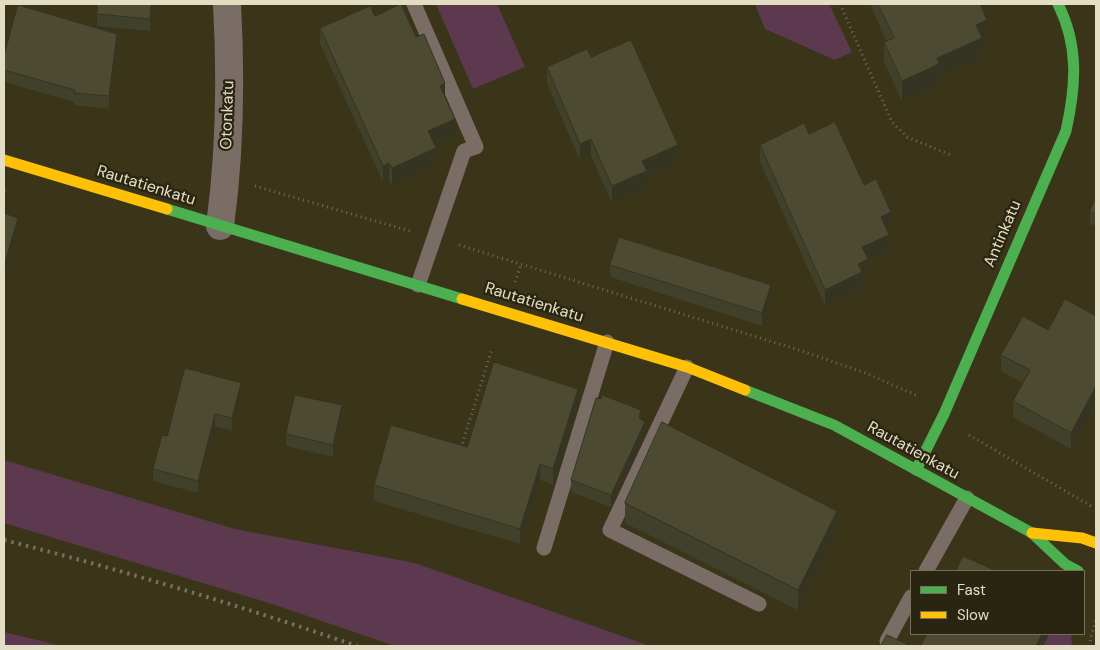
<!DOCTYPE html>
<style>
body{margin:0}
#map{position:relative;width:1100px;height:650px;overflow:hidden;background:#3a3418;font-family:"DM Sans",sans-serif}
canvas{display:block}
.frame{position:absolute;inset:0;border:5px solid #e3ddc3;pointer-events:none}
.legend{position:absolute;left:910px;top:570px;width:175px;height:65px;box-sizing:border-box;background:#2a2511;border:1px solid #746f58;margin:0;padding:6px 9px;list-style:none;font-size:15px;color:#e3ddc3}
.legend li{display:flex;align-items:center;gap:10px;height:25px}
.legend b{width:25px;border:1px solid #746f58}
</style>
<div id="map">
<canvas width="1100" height="650"></canvas>
<div class="frame"></div>
<ul class="legend">
<li><b style="height:6px;background:#4caf50"></b>Fast</li>
<li><b style="height:6px;background:#ffc107"></b>Slow</li>
</ul>
</div>
<script>
const ctx = document.querySelector('canvas').getContext('2d');
ctx.lineJoin = 'round';
function fillPath(path, color) {
  ctx.fillStyle = color;
  ctx.fill(path, 'evenodd');
}
function stroke(path, color, width, dash) {
  ctx.strokeStyle = color;
  ctx.lineWidth = width;
  ctx.lineCap = dash ? 'butt' : 'round';
  ctx.setLineDash(dash || []);
  ctx.stroke(path);
}
function drawText(font, color, halo, rows, align = 'center') {
  ctx.font = font + ' "DM Sans",sans-serif';
  ctx.lineWidth = 4.5;
  ctx.setLineDash([]);
  ctx.textBaseline = 'middle';
  ctx.strokeStyle = halo;
  ctx.fillStyle = color;
  for (const [text, x, y, turn = 0] of rows) {
    ctx.save();
    ctx.translate(x, y);
    ctx.rotate((+turn || 0) * Math.PI / 180);
    ctx.textAlign = isNaN(turn) ? turn : align;
    if (halo) ctx.strokeText(text, 0, 0);
    ctx.fillText(text, 0, 0);
    ctx.restore();
  }
}
fillPath(new Path2D(`
 M 436,4 L 497,4 L 525,67 L 473,89 Z
 M 755,4 L 829,4 L 852,52 L 835,60 L 765,29 Z
 M 4,460 L 235,529 L 415,563 L 650,646 L 395,646 L 269,603 L 4,523 Z
 M 4,632 L 58,645 L 61,646 L 4,646 Z
 M 1049,634 L 1071,634 L 1072,646 L 1043,646 Z`), '#5d394f');
stroke(new Path2D(`
 M 840,4 L 892,122 L 907,137 L 951,155
 M 255,186 L 410,231
 M 459,245 L 802,351 L 863,372 L 916,395
 M 515,282 L 521,264
 M 969,435 L 1091,506
 M 461,448 L 492,349
 M 1089,646 L 1096,618`), '#726a5f', 3, [1, 4]);
stroke(new Path2D(`
 M 414,4 L 476,147 L 464,151 L 418,285
 M 687,367 L 610,530 L 759,604
 M 544,548 L 607,342
 M 926,571 L 967,498
 M 887,641 L 911,597`), '#796d66', 15);
stroke(new Path2D(`
 M 220,226 C 230,153 231,77 227,4`), '#796d66', 28);
stroke(new Path2D(`
 M 167,209 L 462,299
 M 745,390 L 834,425 L 1032,533 L 1065,564 L 1078,571
 M 916,470 L 944,414 L 1066,131 C 1076,86 1079,46 1058,4`), '#4caf50', 11);
stroke(new Path2D(`
 M 4,160 L 167,209
 M 462,299 L 687,367 L 745,390
 M 1032,533 L 1082,538 L 1096,543`), '#ffc107', 11);
stroke(new Path2D(`
 M 4,540 C 123,570 241,606 357,646`), '#777063', 4, [2.5, 5]);
fillPath(new Path2D(`
 M 152,4 L 150,31 L 97,26 L 97,14 Z
 M 870,4 L 980,4 L 987,40 L 982,42 L 982,58 L 939,77 L 939,84 L 902,101 L 884,62 L 884,42 L 886,41 Z
 M 320,28 L 416,37 L 445,98 L 455,135 L 434,144 L 436,165 L 392,185 L 389,180 L 383,182 L 320,44 Z
 M 117,46 L 109,109 L 74,105 L 74,102 L 4,82 L 4,56 Z
 M 591,57 L 678,162 L 647,176 L 647,187 L 612,203 L 591,156 L 580,160 L 547,84 L 547,67 Z
 M 809,134 L 891,229 L 887,231 L 889,252 L 868,261 L 868,276 L 862,279 L 862,289 L 825,306 L 760,162 L 760,145 Z
 M 1096,197 L 1096,226 L 1090,224 L 1090,211 Z
 M 4,213 L 18,230 L 5,274 L 4,273 Z
 M 610,265 L 771,297 L 762,326 L 610,277 Z
 M 1096,316 L 1096,403 L 1071,449 L 1013,417 L 1013,401 L 1023,383 L 1001,371 L 1001,355 L 1048,330 Z
 M 241,396 L 232,431 L 215,426 L 198,493 L 153,481 L 153,469 L 167,436 Z
 M 578,404 L 553,485 L 540,480 L 520,544 L 374,501 L 374,485 L 467,447 Z
 M 342,417 L 333,457 L 286,446 L 286,434 Z
 M 641,420 L 645,434 L 611,507 L 571,492 L 571,480 Z
 M 625,503 L 837,530 L 798,610 L 625,523 Z`), '#41402a');
fillPath(new Path2D(`
 M 151,4 L 152,4 L 150,31 L 150,19 Z
 M 987,20 L 987,40 L 982,42 L 982,58 L 939,77 L 939,84 L 902,101 L 902,81 L 937,58 L 976,25 Z
 M 117,34 L 117,46 L 109,109 L 109,96 Z
 M 445,83 L 445,100 L 440,86 Z
 M 455,119 L 455,135 L 428,147 L 428,131 Z
 M 591,139 L 591,156 L 580,160 L 580,144 Z
 M 678,145 L 678,162 L 647,176 L 647,187 L 612,203 L 612,186 L 642,161 Z
 M 436,148 L 436,165 L 392,185 L 392,168 Z
 M 389,163 L 389,180 L 383,182 L 383,166 Z
 M 7,188 L 7,200 L 4,212 L 4,200 Z
 M 891,212 L 891,229 L 881,234 L 881,217 Z
 M 18,218 L 18,230 L 5,274 L 5,262 Z
 M 889,235 L 889,252 L 868,261 L 868,276 L 862,279 L 862,289 L 825,306 L 825,290 L 858,264 L 862,247 Z
 M 771,285 L 771,297 L 762,326 L 762,313 Z
 M 241,383 L 241,396 L 232,431 L 232,418 Z
 M 1096,386 L 1096,403 L 1071,449 L 1071,433 Z
 M 578,389 L 578,404 L 553,485 L 553,469 Z
 M 342,405 L 342,417 L 333,457 L 333,445 Z
 M 641,410 L 641,422 L 639,418 Z
 M 215,414 L 215,426 L 198,493 L 198,481 Z
 M 645,422 L 645,434 L 611,507 L 611,495 Z
 M 540,464 L 540,480 L 520,544 L 520,529 Z
 M 837,511 L 837,530 L 798,610 L 798,590 Z
 M 1042,634 L 1049,634 L 1043,646 L 1036,646 Z`), '#353422');
const building = new Path2D(`
 M 98,4 L 151,4 L 150,19 L 97,14 Z
 M 401,4 L 416,37 L 424,34 L 445,83 L 440,86 L 455,119 L 428,131 L 436,148 L 392,168 L 389,163 L 383,166 L 320,28 L 370,6 L 375,16 Z
 M 878,4 L 980,4 L 987,20 L 976,25 L 982,38 L 937,58 L 939,64 L 902,81 L 884,42 L 894,38 Z
 M 18,5 L 117,34 L 109,96 L 74,93 L 75,90 L 4,70 L 4,56 Z
 M 631,40 L 678,145 L 642,161 L 647,171 L 612,186 L 591,139 L 580,144 L 547,67 L 587,49 L 591,57 Z
 M 835,122 L 864,185 L 876,179 L 891,212 L 881,217 L 889,235 L 862,247 L 868,259 L 858,264 L 862,272 L 825,290 L 760,145 L 804,123 L 809,134 Z
 M 4,187 L 7,188 L 4,200 Z
 M 1096,197 L 1096,214 L 1090,211 Z
 M 4,213 L 18,218 L 5,262 L 4,261 Z
 M 619,237 L 771,285 L 762,313 L 610,265 Z
 M 1065,299 L 1096,316 L 1096,386 L 1071,433 L 1013,401 L 1030,370 L 1001,355 L 1023,316 L 1048,330 Z
 M 494,362 L 578,389 L 553,469 L 540,464 L 520,529 L 374,485 L 391,425 L 467,447 Z
 M 185,368 L 241,383 L 232,418 L 215,414 L 198,481 L 153,469 L 162,435 L 167,436 Z
 M 295,395 L 342,405 L 333,445 L 286,434 Z
 M 602,395 L 641,410 L 639,418 L 645,422 L 611,495 L 571,480 L 596,398 L 601,399 Z
 M 662,422 L 837,511 L 798,590 L 625,503 Z
 M 963,556 L 996,571 L 956,571 Z
 M 927,634 L 1042,634 L 1036,646 L 921,646 Z
 M 887,635 L 911,646 L 881,646 Z`);
fillPath(building, '#4c4a31');
stroke(building, '#353422', 1);
drawText('16px', '#e3ddc3', '#2a2511', [
 ["Otonkatu",228,115,-88],
 ["Rautatienkatu",146,186,17],
 ["Antinkatu",1003,234,-67],
 ["Rautatienkatu",534,303,17],
 ["Rautatienkatu",913,451,29]
]);
</script>
